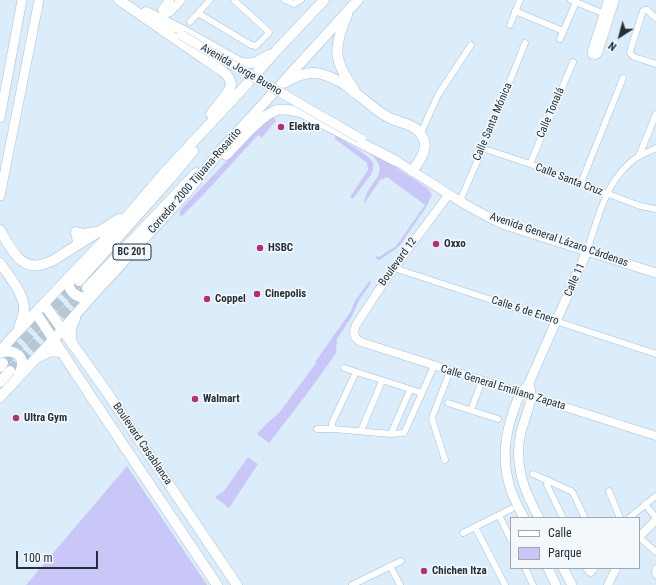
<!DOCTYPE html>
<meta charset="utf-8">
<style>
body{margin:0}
#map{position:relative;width:656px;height:585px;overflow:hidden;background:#dbecfa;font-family:"Roboto Condensed",sans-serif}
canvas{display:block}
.legend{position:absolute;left:510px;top:517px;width:130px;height:52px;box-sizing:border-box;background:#f2f8fc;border:1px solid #a0a8ad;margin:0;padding:5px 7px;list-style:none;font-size:12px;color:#242f37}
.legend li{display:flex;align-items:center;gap:8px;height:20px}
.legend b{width:20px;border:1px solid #a0a8ad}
.north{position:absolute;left:600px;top:16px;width:40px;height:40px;-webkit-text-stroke:3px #f2f8fc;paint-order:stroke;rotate:216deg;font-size:11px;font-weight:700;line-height:16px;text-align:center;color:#242f37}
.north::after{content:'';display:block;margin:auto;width:14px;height:18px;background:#242f37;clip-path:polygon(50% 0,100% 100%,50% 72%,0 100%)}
.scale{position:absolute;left:16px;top:551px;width:82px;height:18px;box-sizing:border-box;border:2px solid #242f37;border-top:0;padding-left:5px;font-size:12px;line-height:14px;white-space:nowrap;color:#242f37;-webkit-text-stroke:3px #f2f8fc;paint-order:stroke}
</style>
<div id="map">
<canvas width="656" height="585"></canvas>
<ul class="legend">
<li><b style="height:5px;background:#fff"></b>Calle</li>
<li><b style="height:11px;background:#c9c7f7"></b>Parque</li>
</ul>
<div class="north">N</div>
<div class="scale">100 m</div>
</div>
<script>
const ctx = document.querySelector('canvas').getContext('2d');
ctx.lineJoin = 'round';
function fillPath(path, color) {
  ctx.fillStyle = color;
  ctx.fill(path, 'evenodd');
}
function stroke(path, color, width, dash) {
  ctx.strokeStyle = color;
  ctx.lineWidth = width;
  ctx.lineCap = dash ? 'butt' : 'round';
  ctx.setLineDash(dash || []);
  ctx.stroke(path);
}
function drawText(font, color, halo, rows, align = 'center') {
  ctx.font = font + ' "Roboto Condensed",sans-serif';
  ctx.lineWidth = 3.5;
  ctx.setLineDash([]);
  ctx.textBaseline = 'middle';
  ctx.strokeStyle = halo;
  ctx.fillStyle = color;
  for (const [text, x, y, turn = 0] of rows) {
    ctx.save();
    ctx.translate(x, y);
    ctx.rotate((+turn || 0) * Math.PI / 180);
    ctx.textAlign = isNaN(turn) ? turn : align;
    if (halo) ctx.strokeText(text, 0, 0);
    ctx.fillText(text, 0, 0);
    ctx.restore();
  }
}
fillPath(new Path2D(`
 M 271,117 L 274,117 L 276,121 L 263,136 L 262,138 L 258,135 L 204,194 L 181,217 C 179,214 180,212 181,209 L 265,121 Z
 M 336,136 C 344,141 370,155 373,163 C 374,167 373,170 372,173 L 353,199 L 350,197 L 368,170 L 367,163 L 334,138 Z
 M 366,149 L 394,166 L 427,188 L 432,195 L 425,209 L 400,245 L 396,249 L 379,260 L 375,258 L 377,256 L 379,257 L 396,246 L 425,205 L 387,177 L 380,180 L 364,204 C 368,177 396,176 366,149 Z
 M 370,280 L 371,283 L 359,300 L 352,316 L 337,339 L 336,353 L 334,356 L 306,395 L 269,443 L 257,434 L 266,424 L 279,413 L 316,363 L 315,362 L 351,311 L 355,301 Z
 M 248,457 L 258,464 L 229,508 L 215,497 L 224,491 Z
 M 127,466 L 207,585 L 26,585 Z`), '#c9c7f7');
stroke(new Path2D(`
 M 3,363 L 79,281
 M 10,371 L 87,288`), '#b6c6d3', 10, [10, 5]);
const minor = new Path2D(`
 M 285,0 L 294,4 L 301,0
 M 571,0 L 607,15
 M 515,11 L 563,31
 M 198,13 L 251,45 L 256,46 L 268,34 L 269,32 L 234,0
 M 656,18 L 647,10 L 644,10 L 643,11 L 631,48 L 630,53 L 634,57 L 656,64
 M 190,22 L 210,0
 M 510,25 L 520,0
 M 560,39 L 576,2
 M 421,133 L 438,95 L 471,45
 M 482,148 L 530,164 L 640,206 L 656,209
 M 639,156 L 656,114
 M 530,164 L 573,62
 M 581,183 L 623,78
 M 460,201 L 489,134 L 525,43
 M 587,251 C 599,216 606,177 639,156 C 644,153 651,151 656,148
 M 394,268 L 656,354
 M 344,368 L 422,393
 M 448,403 L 498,419
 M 471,410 L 482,381
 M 317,429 L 333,429 L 391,434 L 404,433 L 405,431 L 434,366
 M 333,429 L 332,426 L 332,423 L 356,372
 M 361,431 L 382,381
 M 391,434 L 410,390
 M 445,460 L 432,419 L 433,415 L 450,371
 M 533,474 L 571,491 L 573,493 L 585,518
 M 548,480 L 547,485 L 563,518
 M 609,491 L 620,518
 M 645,504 L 656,518
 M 499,515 L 511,540
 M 629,518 L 656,496
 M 475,527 L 505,585
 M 463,533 L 511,509
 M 639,537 L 656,552
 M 390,566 L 400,585
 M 525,568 L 533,585
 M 586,568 L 589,572 L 591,573 L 592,572 L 595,568
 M 656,568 L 655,571 L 656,575
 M 352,585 L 401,561`);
const tertiary = new Path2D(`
 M 170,0 L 162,9 L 163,12 L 166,14 L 170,12 L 181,0
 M 608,0 L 592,51 L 592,54 L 596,55 L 598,53 L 615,0
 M 449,194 L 386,279 L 356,325 C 353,333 353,338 361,342 L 656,436
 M 639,537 L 656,520
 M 608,585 L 616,568`);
const secondary = new Path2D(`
 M 0,118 L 22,0
 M 390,157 C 428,180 464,207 505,225 L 656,273
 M 0,196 L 39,0
 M 529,383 C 530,387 531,392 531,396 C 530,408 524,420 521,432 C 516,451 519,475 527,493 C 530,501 535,510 539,518
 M 524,518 C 518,507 512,496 509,484 C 502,458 505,435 514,409 C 516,404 518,397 521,392 C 524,389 527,386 529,383 L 587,251
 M 548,568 L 556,585
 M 563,568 L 572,585`);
const primary = new Path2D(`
 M 44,304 L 104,388 L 237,585
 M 36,313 L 92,398 L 217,585`);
const trunk = new Path2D(`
 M 119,0 L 190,49 L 221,70 L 227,75 L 230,80 L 231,85 L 228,92 L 211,114
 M 146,12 L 184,31 L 241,63 C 253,65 260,61 269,55
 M 347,15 C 333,48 333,60 354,89
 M 286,82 C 296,76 309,71 321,74 C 334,77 348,86 358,95 C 369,103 378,113 390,118 C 402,124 417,124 423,138 C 429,149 419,162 412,171
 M 226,155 C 238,143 261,115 277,110 C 285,108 294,111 301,112 L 396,161
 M 0,230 C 9,245 19,269 40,265 C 44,264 49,262 52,261 L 119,219
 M 76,246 L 78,242 L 76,232 L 83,234 L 95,232
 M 0,263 C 8,275 25,295 24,309 C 24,315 21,322 19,327
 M 71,275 C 70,278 69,282 69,285 C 70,293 79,299 87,297 C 89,297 91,296 93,295
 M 79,281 L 169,180 L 193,151
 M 87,288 L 196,173
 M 72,344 C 70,334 70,328 75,319
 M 0,351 L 18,331 L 131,212 L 164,173 L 247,84 L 276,51 L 324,0
 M 0,353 C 10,349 23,353 22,365 C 22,369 20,372 19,375
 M 39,357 C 49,351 53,350 63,353
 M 0,367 L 3,363
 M 0,382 L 10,371
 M 0,397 L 54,339 L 93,295 L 187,192 L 222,149 L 358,0`);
stroke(minor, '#a4c0d6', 7);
stroke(tertiary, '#a4c0d6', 9);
stroke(secondary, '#a4c0d6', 10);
stroke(primary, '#a4c0d6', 11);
stroke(trunk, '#a4c0d6', 11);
stroke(minor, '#fff', 6);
stroke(tertiary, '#fff', 8);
stroke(secondary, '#fff', 9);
stroke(primary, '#fff', 10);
stroke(trunk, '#fff', 10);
const secondaryBridge = new Path2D(`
 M 181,35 L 361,139`);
stroke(secondaryBridge, '#a4c0d6', 10, []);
stroke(secondaryBridge, '#fff', 9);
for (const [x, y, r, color] of [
 [281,127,4,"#b42f75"],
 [436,244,4,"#b42f75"],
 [260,248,4,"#b42f75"],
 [257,294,4,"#b42f75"],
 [207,299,4,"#b42f75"],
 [195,399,4,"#b42f75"],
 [16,418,4,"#b42f75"],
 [424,571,4,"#b42f75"]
]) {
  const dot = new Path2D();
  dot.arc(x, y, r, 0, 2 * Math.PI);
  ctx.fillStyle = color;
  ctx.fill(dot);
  stroke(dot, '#f2f8fc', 1.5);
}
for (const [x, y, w] of [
 [132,252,38]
]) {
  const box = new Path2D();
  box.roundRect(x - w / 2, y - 8, w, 16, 3);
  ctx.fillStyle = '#f2f8fc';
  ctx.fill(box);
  stroke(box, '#242f37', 1);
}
drawText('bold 10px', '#242f37', null, [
 ["BC 201",132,252]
]);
drawText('11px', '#242f37', '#f2f8fc', [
 ["Avenida Jorge Bueno",241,70,30],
 ["Calle Tonalá",551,113,-67],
 ["Calle Santa Mónica",493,122,-67],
 ["Calle Santa Cruz",569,180,21],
 ["Corredor 2000 Tijuana-Rosarito",195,181,-49],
 ["Avenida General Lázaro Cárdenas",559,240,19],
 ["Boulevard 12",398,262,-54],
 ["Calle 11",575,280,-66],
 ["Calle 6 de Enero",525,311,18],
 ["Calle General Emiliano Zapata",503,388,17],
 ["Boulevard Casablanca",142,444,56]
]);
drawText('bold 11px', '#242f37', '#f2f8fc', [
 ["Elektra",289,127],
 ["Oxxo",444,244],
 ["HSBC",268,248],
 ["Cinepolis",265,294],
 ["Coppel",215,299],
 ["Walmart",203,399],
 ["Ultra Gym",24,418],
 ["Chichen Itza",432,571]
], 'left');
</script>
